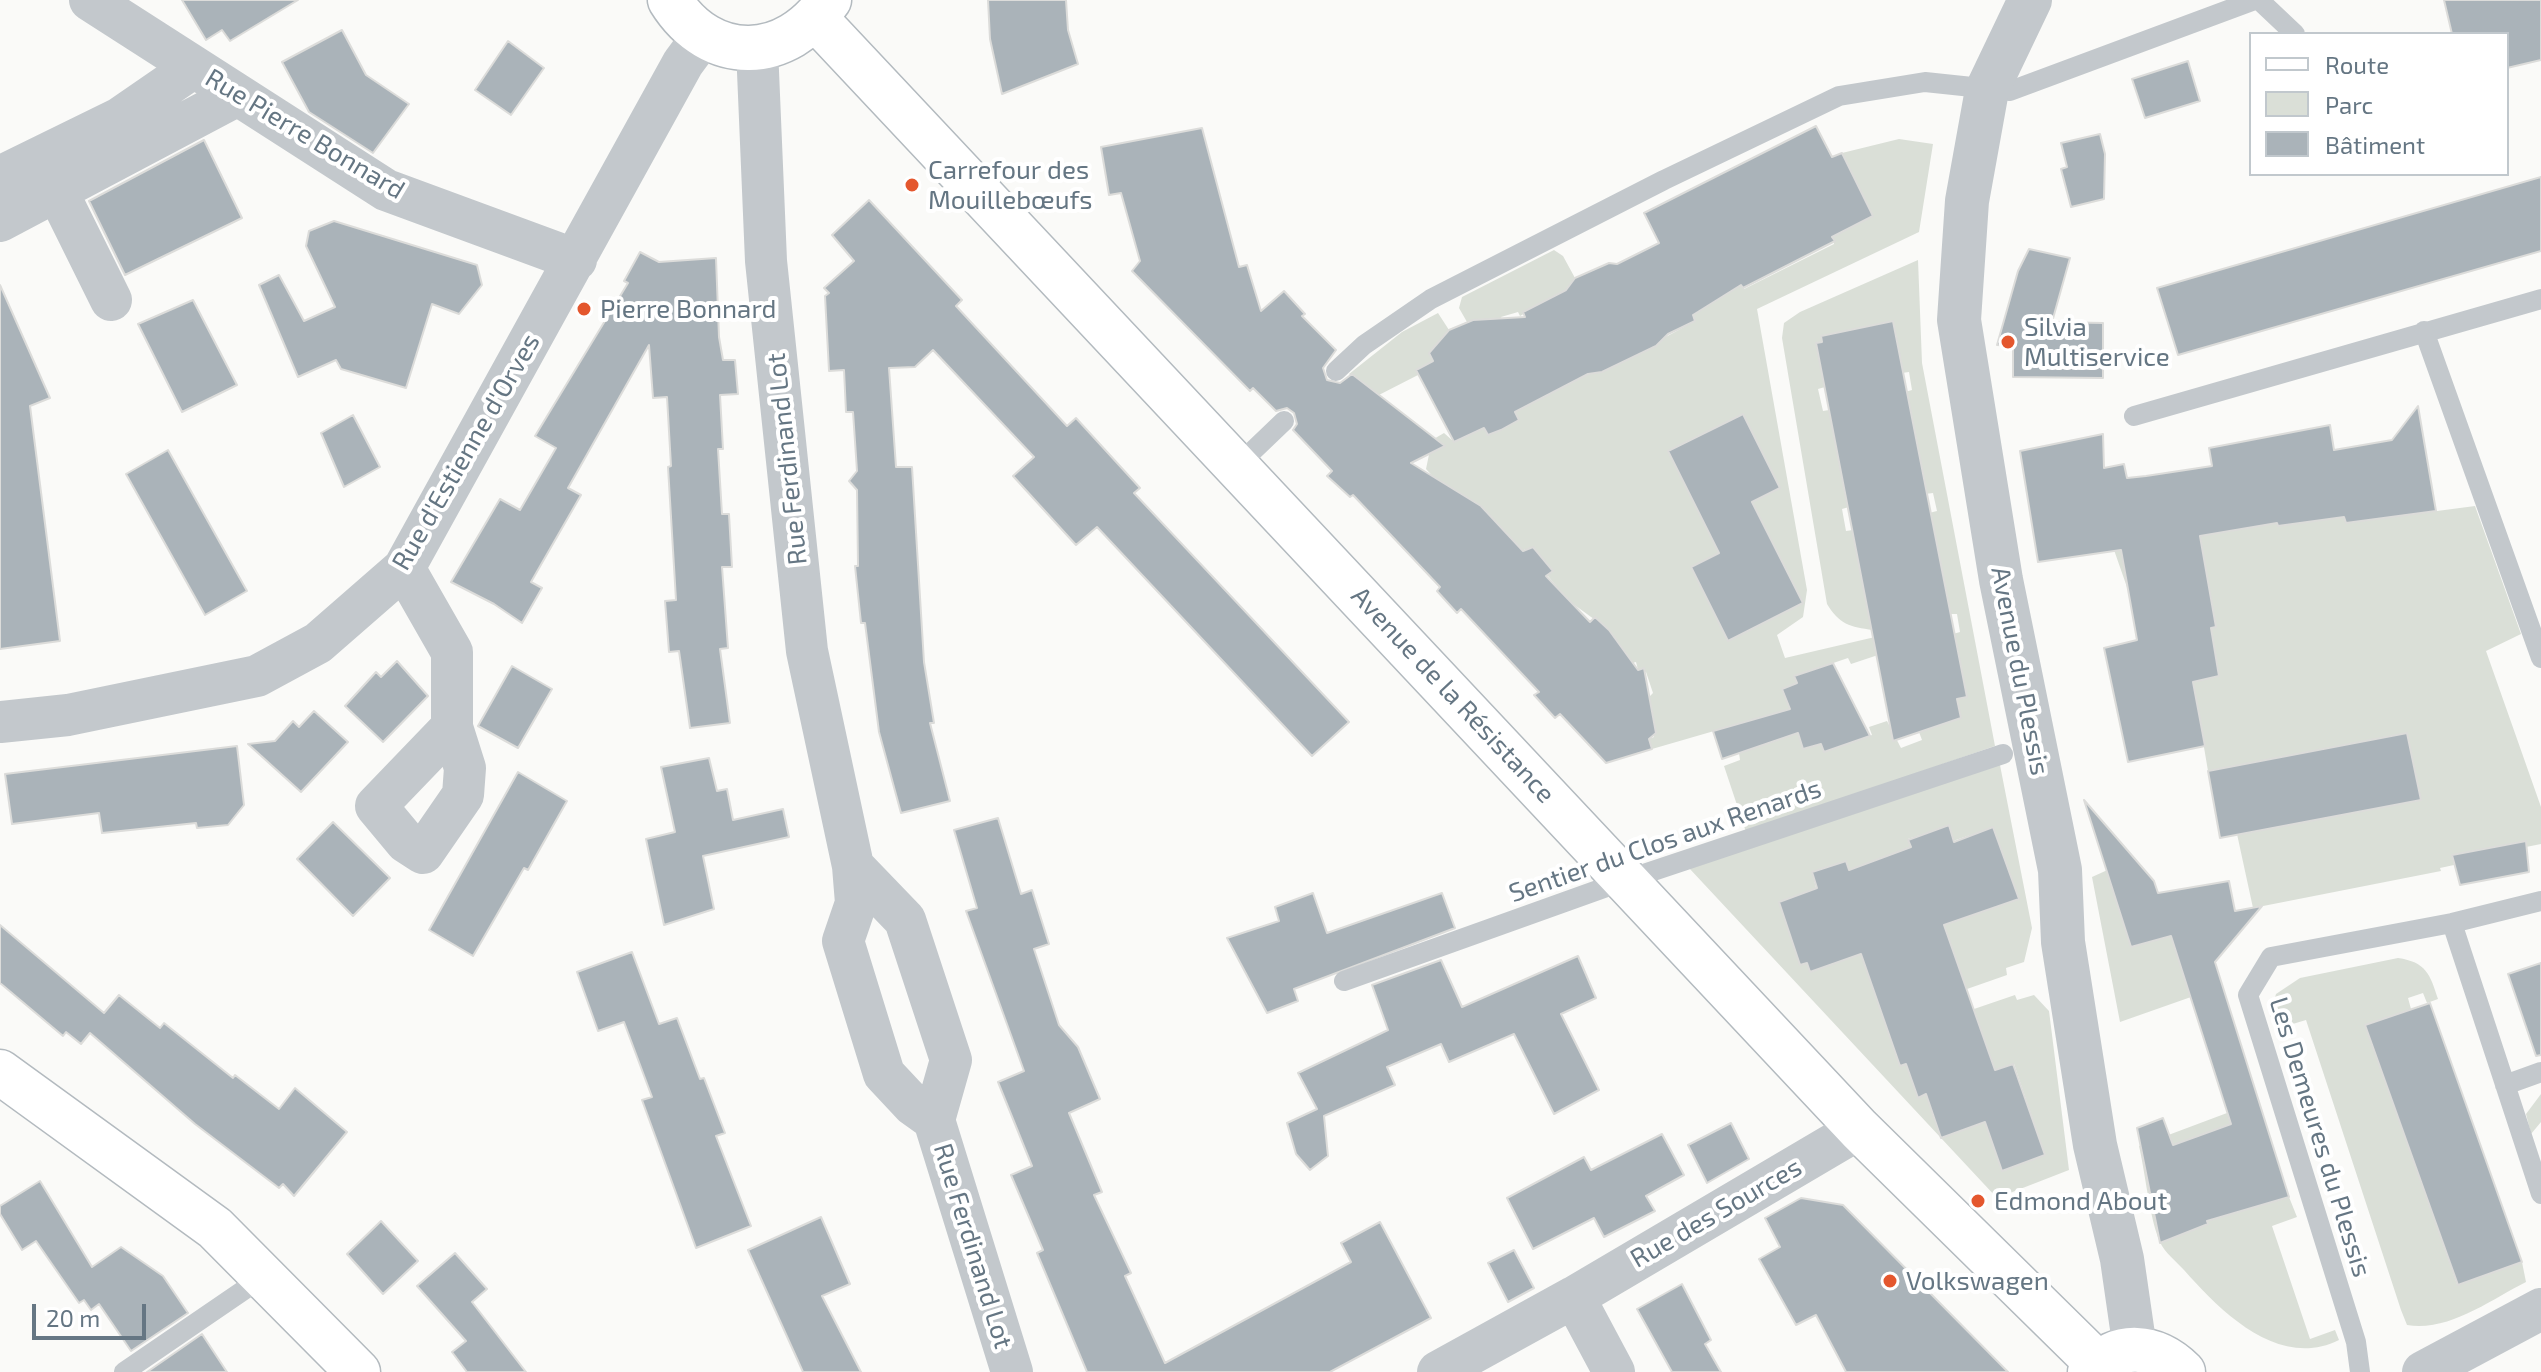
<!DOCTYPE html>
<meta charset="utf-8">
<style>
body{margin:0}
#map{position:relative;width:2541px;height:1372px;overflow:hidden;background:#fafaf8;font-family:"Exo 2",sans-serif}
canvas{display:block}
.legend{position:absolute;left:2249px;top:32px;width:260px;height:144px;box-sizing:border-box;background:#fff;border:2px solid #c1c8cd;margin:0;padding:10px 14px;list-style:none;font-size:24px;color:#657683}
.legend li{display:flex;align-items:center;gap:16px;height:40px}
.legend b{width:40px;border:2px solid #c1c8cd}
.scale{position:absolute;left:32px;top:1304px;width:114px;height:36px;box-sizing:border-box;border:4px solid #657683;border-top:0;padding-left:10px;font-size:24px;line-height:28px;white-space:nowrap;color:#657683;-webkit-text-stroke:6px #fff;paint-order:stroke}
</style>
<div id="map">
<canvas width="2541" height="1372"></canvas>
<ul class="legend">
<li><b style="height:10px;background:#fff"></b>Route</li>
<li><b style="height:22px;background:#dadfd7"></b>Parc</li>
<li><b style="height:22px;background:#aab3b9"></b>Bâtiment</li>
</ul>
<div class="scale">20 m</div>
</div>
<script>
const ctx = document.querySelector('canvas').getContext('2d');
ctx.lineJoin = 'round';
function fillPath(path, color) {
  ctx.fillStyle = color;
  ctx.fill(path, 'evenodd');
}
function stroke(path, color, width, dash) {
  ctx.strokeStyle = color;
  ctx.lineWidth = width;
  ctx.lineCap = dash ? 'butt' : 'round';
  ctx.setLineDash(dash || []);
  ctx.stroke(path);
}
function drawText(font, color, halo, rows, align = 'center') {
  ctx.font = font + ' "Exo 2",sans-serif';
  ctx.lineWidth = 8;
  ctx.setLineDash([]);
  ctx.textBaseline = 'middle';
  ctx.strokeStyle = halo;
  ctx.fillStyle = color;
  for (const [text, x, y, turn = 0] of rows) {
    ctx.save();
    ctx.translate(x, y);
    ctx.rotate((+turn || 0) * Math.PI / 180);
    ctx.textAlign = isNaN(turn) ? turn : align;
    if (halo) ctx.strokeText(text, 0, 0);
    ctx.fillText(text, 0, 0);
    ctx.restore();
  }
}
fillPath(new Path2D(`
 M 1899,139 L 1933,144 L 1919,232 L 1757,309 L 1807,590 L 1803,617 L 1777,635 L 1785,658 L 1875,637 L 1878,655 L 1851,664 L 1848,658 L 1795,676 L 1797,683 L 1782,689 L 1790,709 L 1652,749 L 1649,739 L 1654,737 L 1647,699 L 1653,693 L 1646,672 L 1638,670 L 1636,662 L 1629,664 L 1609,630 L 1569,601 L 1525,549 L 1523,551 L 1450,495 L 1426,469 L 1432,440 L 1444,433 L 1452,440 L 1484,428 L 1488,435 L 1515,421 L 1515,412 L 1521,405 L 1586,375 L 1607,369 L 1695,321 L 1693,315 L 1740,283 L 1744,289 L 1834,244 L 1832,237 L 1873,215 L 1842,153 Z
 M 1554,250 L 1563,256 L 1575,278 L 1566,290 L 1520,316 L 1518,312 L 1501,317 L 1505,324 L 1467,322 L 1459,308 L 1462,297 Z
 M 1918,260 L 1922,363 L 1995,746 L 1746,832 L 1724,766 L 1740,760 L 1739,753 L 1797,731 L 1803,749 L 1821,744 L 1824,752 L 1872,735 L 1869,727 L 1887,721 L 1901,748 L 1922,740 L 1919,732 L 1960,717 L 1957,699 L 1967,697 L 1953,634 L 1960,632 L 1957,614 L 1950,614 L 1929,513 L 1937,511 L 1933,493 L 1925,494 L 1905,392 L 1912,390 L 1909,372 L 1902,373 L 1892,321 L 1822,336 L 1822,342 L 1816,344 L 1825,387 L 1818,389 L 1823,411 L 1829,410 L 1849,507 L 1842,509 L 1846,531 L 1853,530 L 1873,630 C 1850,627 1839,624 1827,604 L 1782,338 L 1784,323 L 1800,312 Z
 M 1438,313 L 1449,330 L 1439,341 L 1442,349 L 1430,355 L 1433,361 L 1416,370 L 1418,375 L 1373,398 L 1349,374 L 1402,332 Z
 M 2475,506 L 2521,634 L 2486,651 L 2541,807 L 2541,844 L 2526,847 L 2525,841 L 2452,855 L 2454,865 L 2440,868 L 2441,871 L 2253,908 L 2237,834 L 2420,800 L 2407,734 L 2208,771 L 2193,682 L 2219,676 L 2217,662 L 2206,664 L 2156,584 L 2128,590 L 2114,550 L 2277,522 L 2279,526 L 2344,517 L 2346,523 Z
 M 1999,760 L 2032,928 L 2024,962 L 2006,968 L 2007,975 L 1967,989 L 1938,917 L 1977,914 L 2019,899 L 2006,863 L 1997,866 L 1985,830 L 1953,841 L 1948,826 L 1908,839 L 1911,848 L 1849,870 L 1845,861 L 1812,872 L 1816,888 L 1779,902 L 1800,965 L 1807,963 L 1810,972 L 1863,953 L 1900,1066 L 1906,1064 L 1918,1097 L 1926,1094 L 1941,1137 L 1985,1122 L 2003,1171 L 2045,1155 L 2014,1064 L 1995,1070 L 1974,1009 L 2015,995 L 2017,1000 L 2034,995 L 2049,1011 L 2069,1170 L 1997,1198 L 1689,868 Z
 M 2134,858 L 2155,883 L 2191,997 L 2120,1022 L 2092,877 Z
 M 2398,958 C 2426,962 2430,974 2438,999 L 2427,1003 L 2423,993 L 2408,998 L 2411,1009 L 2366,1025 L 2457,1284 L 2522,1262 L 2526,1282 C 2490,1300 2449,1332 2407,1325 L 2401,1310 L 2306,1020 L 2276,1029 L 2270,1015 L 2276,994 L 2300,978 Z
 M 2541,1094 L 2541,1122 L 2531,1134 L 2526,1114 Z
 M 2227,1113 L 2257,1206 L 2289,1197 L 2297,1217 L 2272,1226 L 2310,1339 L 2335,1330 L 2339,1340 C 2279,1370 2221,1312 2184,1270 C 2177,1262 2164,1252 2160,1242 C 2150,1221 2145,1171 2139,1146 Z`), '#dadfd7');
const building = new Path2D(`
 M 182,0 L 298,0 L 230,41 L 222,30 L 206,40 Z
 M 988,0 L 1066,0 L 1068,30 L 1078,64 L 1002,94 L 990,39 Z
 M 2444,0 L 2541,0 L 2541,60 L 2507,68 L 2507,34 L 2452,34 Z
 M 342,30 L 366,75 L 409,104 L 373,153 L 309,112 L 282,62 Z
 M 508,41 L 544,68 L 511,115 L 475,90 Z
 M 2188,61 L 2200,101 L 2145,118 L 2132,79 Z
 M 1816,126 L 1832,157 L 1842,153 L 1873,216 L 1832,237 L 1835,241 L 1743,288 L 1741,285 L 1693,315 L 1695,321 L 1668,334 L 1656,346 L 1602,372 L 1588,374 L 1515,412 L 1519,420 L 1501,430 L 1488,435 L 1484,428 L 1454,442 L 1416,370 L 1433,361 L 1429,353 L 1449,330 L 1473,320 L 1525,317 L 1523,312 L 1566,290 L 1575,278 L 1609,263 L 1617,264 L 1659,243 L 1644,213 Z
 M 1202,128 L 1239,267 L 1247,265 L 1261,311 L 1284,291 L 1305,314 L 1302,316 L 1336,350 L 1323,368 L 1327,380 L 1340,383 L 1352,374 L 1445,446 L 1411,463 L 1481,506 L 1523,551 L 1533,547 L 1553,571 L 1546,576 L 1590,622 L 1595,617 L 1609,630 L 1638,670 L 1644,668 L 1656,733 L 1649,739 L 1652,749 L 1606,763 L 1560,714 L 1555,718 L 1534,695 L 1539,692 L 1461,609 L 1457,613 L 1437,591 L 1440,587 L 1353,495 L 1350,497 L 1327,476 L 1332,471 L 1293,430 L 1297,424 L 1294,413 L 1287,408 L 1276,411 L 1253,388 L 1250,391 L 1132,271 L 1140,261 L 1121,193 L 1109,195 L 1101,147 Z
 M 2100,134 L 2105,154 L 2104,199 L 2071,207 L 2061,169 L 2067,167 L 2061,143 Z
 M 204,140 L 242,218 L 125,275 L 89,201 Z
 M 2541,177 L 2541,251 L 2178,355 L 2157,288 Z
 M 869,200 L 962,300 L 956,306 L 1067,426 L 1076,418 L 1140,488 L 1134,493 L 1349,722 L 1312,756 L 1097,527 L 1076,545 L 1013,476 L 1034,457 L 933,350 L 915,367 L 889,368 L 896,467 L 912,467 L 924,662 L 934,723 L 930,723 L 950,801 L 901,813 L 879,732 L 865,623 L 861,623 L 855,566 L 858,566 L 857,490 L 849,481 L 857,471 L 853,412 L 846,412 L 844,370 L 829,371 L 825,296 L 829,293 L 824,288 L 854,261 L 832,235 Z
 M 334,221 L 477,265 L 482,285 L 459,314 L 432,304 L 406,388 L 341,369 L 336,360 L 298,377 L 259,285 L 279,275 L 304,321 L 335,307 L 306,246 L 309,231 Z
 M 2029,249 L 2070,258 L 2052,322 L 2103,323 L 2103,378 L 2013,377 L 2013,346 L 1997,345 L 2018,271 Z
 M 640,252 L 659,262 L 716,258 L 719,337 L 723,360 L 735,360 L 738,394 L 720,395 L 723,449 L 718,449 L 722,514 L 729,514 L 732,567 L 722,567 L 728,648 L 720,649 L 730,723 L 690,728 L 679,651 L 669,652 L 665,601 L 676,600 L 668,467 L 671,466 L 667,397 L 653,398 L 649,345 L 568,488 L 581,495 L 531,582 L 542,588 L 522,623 L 494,604 L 451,582 L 500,499 L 520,510 L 556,448 L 535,436 L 628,283 L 624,281 Z
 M 0,285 L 50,398 L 30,406 L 60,641 L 0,649 Z
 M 193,300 L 237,385 L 182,412 L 138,324 Z
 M 1893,321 L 1967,697 L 1957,699 L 1961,718 L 1893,741 L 1816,343 L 1822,342 L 1821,336 Z
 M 2418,406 L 2436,511 L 2346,523 L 2344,517 L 2278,526 L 2277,523 L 2200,536 L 2216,627 L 2211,628 L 2219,676 L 2193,682 L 2205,746 L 2128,762 L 2104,648 L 2137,640 L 2121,550 L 2038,562 L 2020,451 L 2103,434 L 2104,468 L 2124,464 L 2127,478 L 2146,476 L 2212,466 L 2209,448 L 2330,425 L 2334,450 L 2392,440 Z
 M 1743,414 L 1780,488 L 1752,502 L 1803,603 L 1728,641 L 1691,567 L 1719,553 L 1668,451 Z
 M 353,415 L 380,467 L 344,487 L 321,433 Z
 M 168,450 L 247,591 L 205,615 L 126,474 Z
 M 397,661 L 428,696 L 383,742 L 345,706 L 376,672 L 381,677 Z
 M 1833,663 L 1870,736 L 1824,752 L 1821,744 L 1803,749 L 1798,733 L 1722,759 L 1713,731 L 1790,709 L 1782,689 L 1797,683 L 1794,676 Z
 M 512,666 L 552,689 L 518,748 L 478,726 Z
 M 314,711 L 348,742 L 301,792 L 248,744 L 275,741 L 293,721 L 299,727 Z
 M 2407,733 L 2421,800 L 2220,838 L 2208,771 Z
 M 237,746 L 244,805 L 228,825 L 197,828 L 196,823 L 102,833 L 99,813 L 12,824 L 5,774 Z
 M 709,758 L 717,791 L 727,789 L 733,820 L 783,809 L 789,837 L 703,856 L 714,909 L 664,925 L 646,839 L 675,832 L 661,767 Z
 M 518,772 L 567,801 L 528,870 L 524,868 L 473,956 L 429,930 Z
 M 2084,800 L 2154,881 L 2158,893 L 2229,881 L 2235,911 L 2262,906 L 2215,962 L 2289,1197 L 2207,1221 L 2208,1224 L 2160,1243 L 2137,1128 L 2163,1118 L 2173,1145 L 2231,1124 L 2171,936 L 2131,947 Z
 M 998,818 L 1021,894 L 1032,890 L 1049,944 L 1034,949 L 1059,1025 L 1078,1047 L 1100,1099 L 1069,1113 L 1102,1192 L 1094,1195 L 1131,1273 L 1125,1276 L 1165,1363 L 1351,1262 L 1341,1243 L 1380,1222 L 1431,1318 L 1330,1372 L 1087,1372 L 1037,1253 L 1043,1250 L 1011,1175 L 1032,1166 L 998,1082 L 1024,1071 L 966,911 L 977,908 L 954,830 Z
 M 333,822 L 390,878 L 353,916 L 297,859 Z
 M 1949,825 L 1954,842 L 1993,827 L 2019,899 L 1944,925 L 1995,1070 L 2013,1064 L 2045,1155 L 2002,1171 L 1985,1122 L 1941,1138 L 1926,1094 L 1918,1098 L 1906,1064 L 1900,1066 L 1861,954 L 1810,972 L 1807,963 L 1800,965 L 1779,902 L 1817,888 L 1812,872 L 1846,861 L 1849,870 L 1911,847 L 1908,840 Z
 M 2526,841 L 2529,872 L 2460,885 L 2452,855 Z
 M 1313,893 L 1327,933 L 1442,893 L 1455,928 L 1294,989 L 1298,1001 L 1267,1013 L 1227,938 L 1279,921 L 1275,907 Z
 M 0,925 L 104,1013 L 119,995 L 160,1028 L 164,1023 L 233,1078 L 235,1075 L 279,1109 L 295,1088 L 347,1132 L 294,1196 L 283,1184 L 279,1188 L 195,1124 L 90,1033 L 81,1044 L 66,1032 L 63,1036 L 0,983 Z
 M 632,952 L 659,1024 L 677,1018 L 700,1079 L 704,1078 L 725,1133 L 716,1136 L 751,1226 L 696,1248 L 642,1100 L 652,1097 L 624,1022 L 598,1031 L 577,972 Z
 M 1578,956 L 1596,998 L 1561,1014 L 1599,1090 L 1554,1114 L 1514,1034 L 1449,1062 L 1441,1044 L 1387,1067 L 1395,1085 L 1324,1116 L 1328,1156 L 1310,1170 L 1296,1154 L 1287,1123 L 1317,1109 L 1298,1073 L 1388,1030 L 1372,985 L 1441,960 L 1462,1007 Z
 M 2541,963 L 2541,1055 L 2536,1056 L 2508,974 Z
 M 2430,1003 L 2522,1262 L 2458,1285 L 2365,1025 Z
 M 1731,1123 L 1749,1159 L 1707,1183 L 1688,1145 Z
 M 1662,1134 L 1684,1175 L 1646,1196 L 1655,1211 L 1604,1237 L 1594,1218 L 1533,1249 L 1507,1198 L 1584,1157 L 1591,1170 Z
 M 40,1181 L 92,1267 L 121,1247 L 163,1276 L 188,1313 L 131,1351 L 99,1304 L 91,1310 L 84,1300 L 79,1303 L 36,1241 L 22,1250 L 0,1214 L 0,1206 Z
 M 1801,1198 L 1843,1205 L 2008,1372 L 1846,1372 L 1816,1315 L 1796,1325 L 1759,1259 L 1780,1247 L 1765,1218 Z
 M 821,1217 L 850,1284 L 822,1296 L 861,1372 L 803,1372 L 748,1250 Z
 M 381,1221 L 418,1261 L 383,1294 L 347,1254 Z
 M 1514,1250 L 1534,1288 L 1508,1302 L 1488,1263 Z
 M 455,1253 L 487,1289 L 472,1302 L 526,1372 L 467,1372 L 452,1352 L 466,1341 L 417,1286 Z
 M 1682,1284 L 1711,1340 L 1705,1344 L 1721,1372 L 1672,1372 L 1637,1309 Z
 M 202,1334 L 227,1372 L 147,1372 Z`);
fillPath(building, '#aab3b9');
stroke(building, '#dcdcda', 2);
const secondary = new Path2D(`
 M 670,0 C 711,66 787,62 829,0
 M 816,19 L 1859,1129 L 2097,1363
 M 0,1072 L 215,1228 L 358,1372
 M 2090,1372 C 2117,1340 2156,1345 2183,1372`);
stroke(secondary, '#b3babf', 47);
stroke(new Path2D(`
 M 2259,0 L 2295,34
 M 2424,331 L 2541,658
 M 1336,371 L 1364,345 L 1431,299 L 1664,180 L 1839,96 L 1925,82 L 2010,91 L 2255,0
 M 2134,416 L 2541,299
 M 1237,466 L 1284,421
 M 2452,923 L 2541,1194
 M 1344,981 L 1626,880 L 2003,754
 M 2505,1085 L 2541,1072
 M 124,1372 L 263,1277
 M 2360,1372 L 2356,1342 L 2248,995 L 2271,957 L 2452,923 L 2541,901`), '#c3c8cc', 20);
stroke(new Path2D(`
 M 90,0 L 386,190 L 576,260
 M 757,48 L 766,261 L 807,651 L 853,866 L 856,903 L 843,941 L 884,1074 L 913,1105 L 934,1120
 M 0,177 L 120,118 L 194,67
 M 56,189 L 111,300
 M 0,221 L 238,95
 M 404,568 L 452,652 L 452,727 L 465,768 L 463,795 L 423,853 L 406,842 L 376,806 L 452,727
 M 0,722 L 68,715 L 257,676 L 318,643 L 404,568 L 683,63 L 703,36
 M 853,866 L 905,920 L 951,1060 L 934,1120 L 1012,1372
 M 1438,1372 L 1574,1297
 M 1614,1372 L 1574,1297 L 1859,1129
 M 2423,1372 L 2541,1309`), '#c3c8cc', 42);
stroke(new Path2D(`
 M 2030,0 L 1987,90 L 1967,201 L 1959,320 L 2001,580 L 2060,870 L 2063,942 L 2095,1145 L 2122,1259 L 2135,1349`), '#c3c8cc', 44);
stroke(secondary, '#fff', 44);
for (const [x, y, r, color] of [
 [912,185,8,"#e4572e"],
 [584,309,8,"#e4572e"],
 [2008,342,8,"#e4572e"],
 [1978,1201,8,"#e4572e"],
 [1890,1281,8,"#e4572e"]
]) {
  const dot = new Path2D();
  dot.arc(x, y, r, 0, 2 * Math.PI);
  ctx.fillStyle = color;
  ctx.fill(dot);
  stroke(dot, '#fff', 3);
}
drawText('26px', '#657683', '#fff', [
 ["Rue Pierre Bonnard",305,134,31],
 ["Rue d'Estienne d'Orves",466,452,-60],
 ["Rue Ferdinand Lot",787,459,-96],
 ["Avenue du Plessis",2020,671,79],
 ["Avenue de la Résistance",1453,695,47],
 ["Sentier du Clos aux Renards",1665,841,-19],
 ["Les Demeures du Plessis",2320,1137,73],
 ["Rue des Sources",1716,1213,-30],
 ["Rue Ferdinand Lot",973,1246,73]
]);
drawText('26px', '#657683', '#fff', [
 ["Carrefour des",928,170],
 ["Mouillebœufs",928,200],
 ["Pierre Bonnard",600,309],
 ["Silvia",2024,327],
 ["Multiservice",2024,357],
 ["Edmond About",1994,1201],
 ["Volkswagen",1906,1281]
], 'left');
</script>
